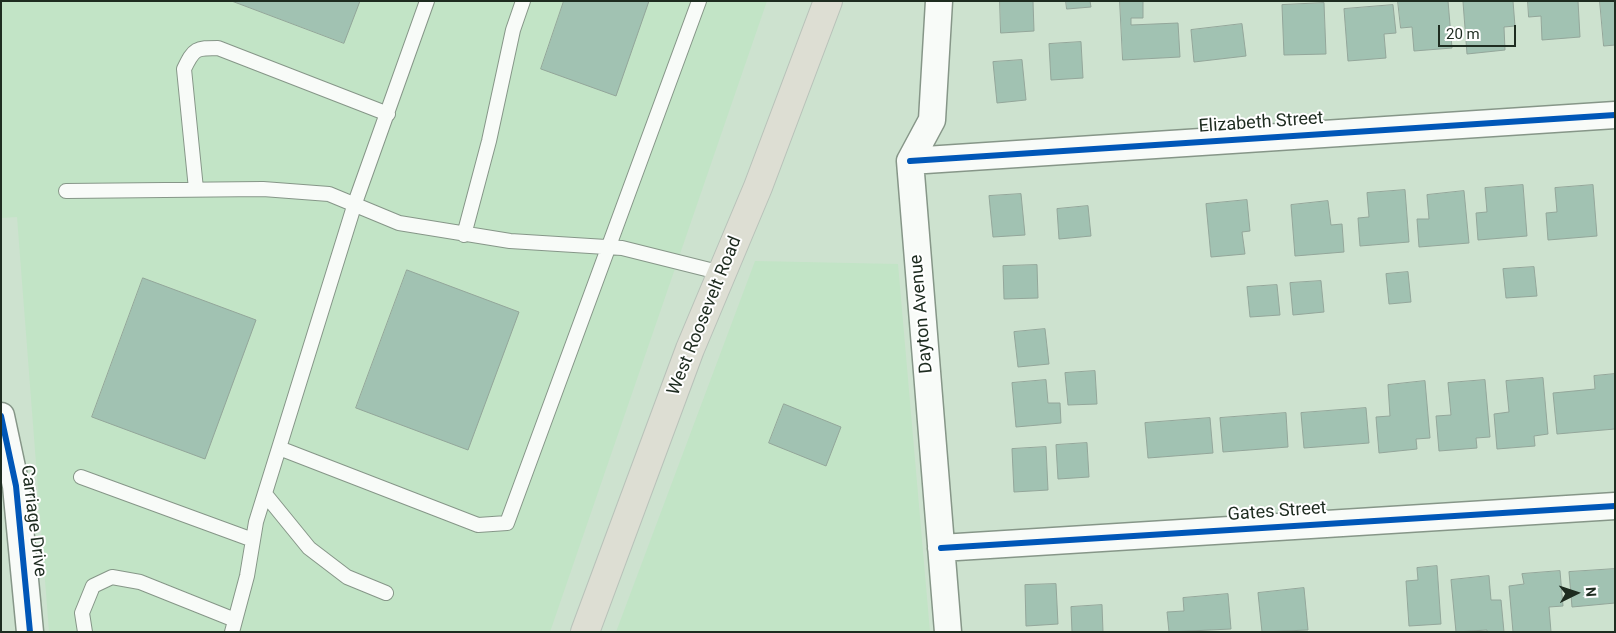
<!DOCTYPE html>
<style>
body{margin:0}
#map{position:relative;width:1616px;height:633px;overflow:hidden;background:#cde2cf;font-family:Roboto,sans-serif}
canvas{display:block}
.frame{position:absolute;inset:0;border:2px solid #1e2c20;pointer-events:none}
.north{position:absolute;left:1551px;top:568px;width:50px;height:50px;-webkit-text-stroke:4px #fff;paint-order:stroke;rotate:86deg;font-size:14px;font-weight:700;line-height:20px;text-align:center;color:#1e2c20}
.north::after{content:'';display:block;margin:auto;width:18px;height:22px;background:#1e2c20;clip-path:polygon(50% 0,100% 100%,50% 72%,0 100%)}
.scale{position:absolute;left:1438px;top:25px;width:78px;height:22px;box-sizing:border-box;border:2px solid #1e2c20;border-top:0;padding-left:6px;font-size:15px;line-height:18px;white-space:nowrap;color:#1e2c20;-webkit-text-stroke:4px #fff;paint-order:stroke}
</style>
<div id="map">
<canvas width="1616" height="633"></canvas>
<div class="frame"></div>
<div class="north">N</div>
<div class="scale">20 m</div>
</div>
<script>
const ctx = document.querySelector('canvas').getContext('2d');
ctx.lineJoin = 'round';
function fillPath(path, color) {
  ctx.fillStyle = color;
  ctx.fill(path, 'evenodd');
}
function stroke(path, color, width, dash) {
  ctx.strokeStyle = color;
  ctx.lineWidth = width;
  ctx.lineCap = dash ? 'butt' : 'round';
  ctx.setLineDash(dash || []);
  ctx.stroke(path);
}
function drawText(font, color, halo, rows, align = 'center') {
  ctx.font = font + ' Roboto,sans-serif';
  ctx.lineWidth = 4;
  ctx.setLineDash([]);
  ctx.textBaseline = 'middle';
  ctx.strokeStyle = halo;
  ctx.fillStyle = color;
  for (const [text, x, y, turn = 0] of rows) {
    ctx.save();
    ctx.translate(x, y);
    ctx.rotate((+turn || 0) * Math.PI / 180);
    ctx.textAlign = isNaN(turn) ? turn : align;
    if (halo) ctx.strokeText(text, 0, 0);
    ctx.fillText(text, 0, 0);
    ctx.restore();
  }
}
fillPath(new Path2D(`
 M 1,1 L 767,1 L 550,632 L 49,632 L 17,217 L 1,218 Z
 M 755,261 L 898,264 L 930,632 L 616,632 Z`), '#c2e4c6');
const building = new Path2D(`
 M 232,1 L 360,1 L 344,43 Z
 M 564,1 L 649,1 L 616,96 L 541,69 Z
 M 1000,1 L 1033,1 L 1034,31 L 1001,33 Z
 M 1066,1 L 1090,1 L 1091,7 L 1067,9 Z
 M 1120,1 L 1143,1 L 1143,18 L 1131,18 L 1131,25 L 1178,23 L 1180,57 L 1123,60 Z
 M 1398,1 L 1448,1 L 1452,48 L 1414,51 L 1412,27 L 1401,28 Z
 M 1513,1 L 1515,26 L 1504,27 L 1505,50 L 1467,54 L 1463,2 Z
 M 1528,1 L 1578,1 L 1580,37 L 1542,40 L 1541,16 L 1529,17 Z
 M 1600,1 L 1615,1 L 1615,45 L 1604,46 Z
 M 1324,3 L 1326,54 L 1284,55 L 1282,5 Z
 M 1393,5 L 1396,33 L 1384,34 L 1386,58 L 1348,61 L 1344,9 Z
 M 1242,24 L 1246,56 L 1194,62 L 1191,30 Z
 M 1081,42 L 1083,78 L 1051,80 L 1049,44 Z
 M 1022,60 L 1026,100 L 997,103 L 993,62 Z
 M 1523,185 L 1527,236 L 1478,240 L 1476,213 L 1487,212 L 1485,188 Z
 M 1593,185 L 1597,236 L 1548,240 L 1546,213 L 1557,212 L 1555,188 Z
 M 1405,190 L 1409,242 L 1360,246 L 1358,218 L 1369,217 L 1367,193 Z
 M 1464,191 L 1469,243 L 1419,247 L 1417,219 L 1429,219 L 1427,195 Z
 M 1021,194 L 1025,235 L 993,237 L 989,196 Z
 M 1247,200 L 1250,231 L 1242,232 L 1245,254 L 1211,257 L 1206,204 Z
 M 1328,201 L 1331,225 L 1342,224 L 1344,252 L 1295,256 L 1291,205 Z
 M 1088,206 L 1091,236 L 1059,239 L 1057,209 Z
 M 1037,265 L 1038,298 L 1004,299 L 1003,266 Z
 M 1534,267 L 1537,296 L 1506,298 L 1503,269 Z
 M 407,270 L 519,312 L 468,450 L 356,408 Z
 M 1408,272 L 1411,302 L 1389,304 L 1386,274 Z
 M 143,278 L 256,320 L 205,459 L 92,417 Z
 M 1321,281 L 1324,312 L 1293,315 L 1290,283 Z
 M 1277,285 L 1280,315 L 1250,317 L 1247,287 Z
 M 1045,329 L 1049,364 L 1018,367 L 1014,332 Z
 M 1095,371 L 1097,404 L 1068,405 L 1065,373 Z
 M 1615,374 L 1615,429 L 1557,434 L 1553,393 L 1595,389 L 1594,376 Z
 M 1543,378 L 1548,434 L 1534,436 L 1535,446 L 1497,449 L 1494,414 L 1509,412 L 1506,381 Z
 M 1046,380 L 1048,403 L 1060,403 L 1061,423 L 1016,427 L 1012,383 Z
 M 1485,380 L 1490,437 L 1476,438 L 1477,448 L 1439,451 L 1436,416 L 1451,415 L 1448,383 Z
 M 1425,381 L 1430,438 L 1416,439 L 1417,449 L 1379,453 L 1376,417 L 1390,416 L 1388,385 Z
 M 784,404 L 841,427 L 826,466 L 769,443 Z
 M 1366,408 L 1369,443 L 1304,448 L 1301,413 Z
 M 1286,413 L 1288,447 L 1223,452 L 1220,418 Z
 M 1210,418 L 1213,453 L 1148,458 L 1145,423 Z
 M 1087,443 L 1089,477 L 1058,479 L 1056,445 Z
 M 1046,447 L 1048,490 L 1014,492 L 1012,449 Z
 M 1437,566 L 1441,624 L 1409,626 L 1406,581 L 1418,580 L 1417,568 Z
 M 1615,569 L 1615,603 L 1572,607 L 1569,572 Z
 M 1560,571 L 1563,606 L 1549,607 L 1551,632 L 1513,632 L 1509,586 L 1524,584 L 1522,574 Z
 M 1489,576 L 1491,600 L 1501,600 L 1504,632 L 1487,632 L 1487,630 L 1456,632 L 1451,580 Z
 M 1056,584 L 1058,624 L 1026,626 L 1025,585 Z
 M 1304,588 L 1308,630 L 1262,632 L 1258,593 Z
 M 1228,594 L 1231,629 L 1169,632 L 1167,612 L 1184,611 L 1183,598 Z
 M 1102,605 L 1103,632 L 1072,632 L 1071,607 Z`);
fillPath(building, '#a1c2b2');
stroke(building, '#93a69a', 1);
const service = new Path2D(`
 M 196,189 L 184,69 C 194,48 196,48 218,48 L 388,114
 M 66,191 L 263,189 L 329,194 L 399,223 L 510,241 L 622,248 L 722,273
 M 464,235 L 489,141 L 513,30 L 523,1
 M 279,448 L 355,203 L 427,1
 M 81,477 L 253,540
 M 265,494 L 309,548 L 347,577 L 386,593
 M 85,632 L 82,613 L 93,586 L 112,577 L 140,582 L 235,620
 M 232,632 L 247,576 L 256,522 L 279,448 L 478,525 L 507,523 L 699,1`);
const minor = new Path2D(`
 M 939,1 L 932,120 L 910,161 L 948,632
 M 910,161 L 1615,115
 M 1,416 L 16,486 L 30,632
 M 941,548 L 1615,506`);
const primary = new Path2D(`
 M 585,632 L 690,349 L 758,187 L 828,1`);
stroke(service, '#869688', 16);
stroke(minor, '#869688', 29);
stroke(primary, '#b8c2b9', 30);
stroke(service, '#f8fbf8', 14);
stroke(minor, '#f8fbf8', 26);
stroke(primary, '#ddded3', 28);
stroke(new Path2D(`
 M 910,161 L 1615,115
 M 1,416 L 16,486 L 30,632
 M 941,548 L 1615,506`), '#0057b8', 6);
drawText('18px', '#1e2c20', '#fff', [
 ["Elizabeth Street",1261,123,-4],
 ["Dayton Avenue",922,314,-95],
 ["West Roosevelt Road",705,316,-68],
 ["Gates Street",1277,512,-4],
 ["Carriage Drive",33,521,83]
]);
</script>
